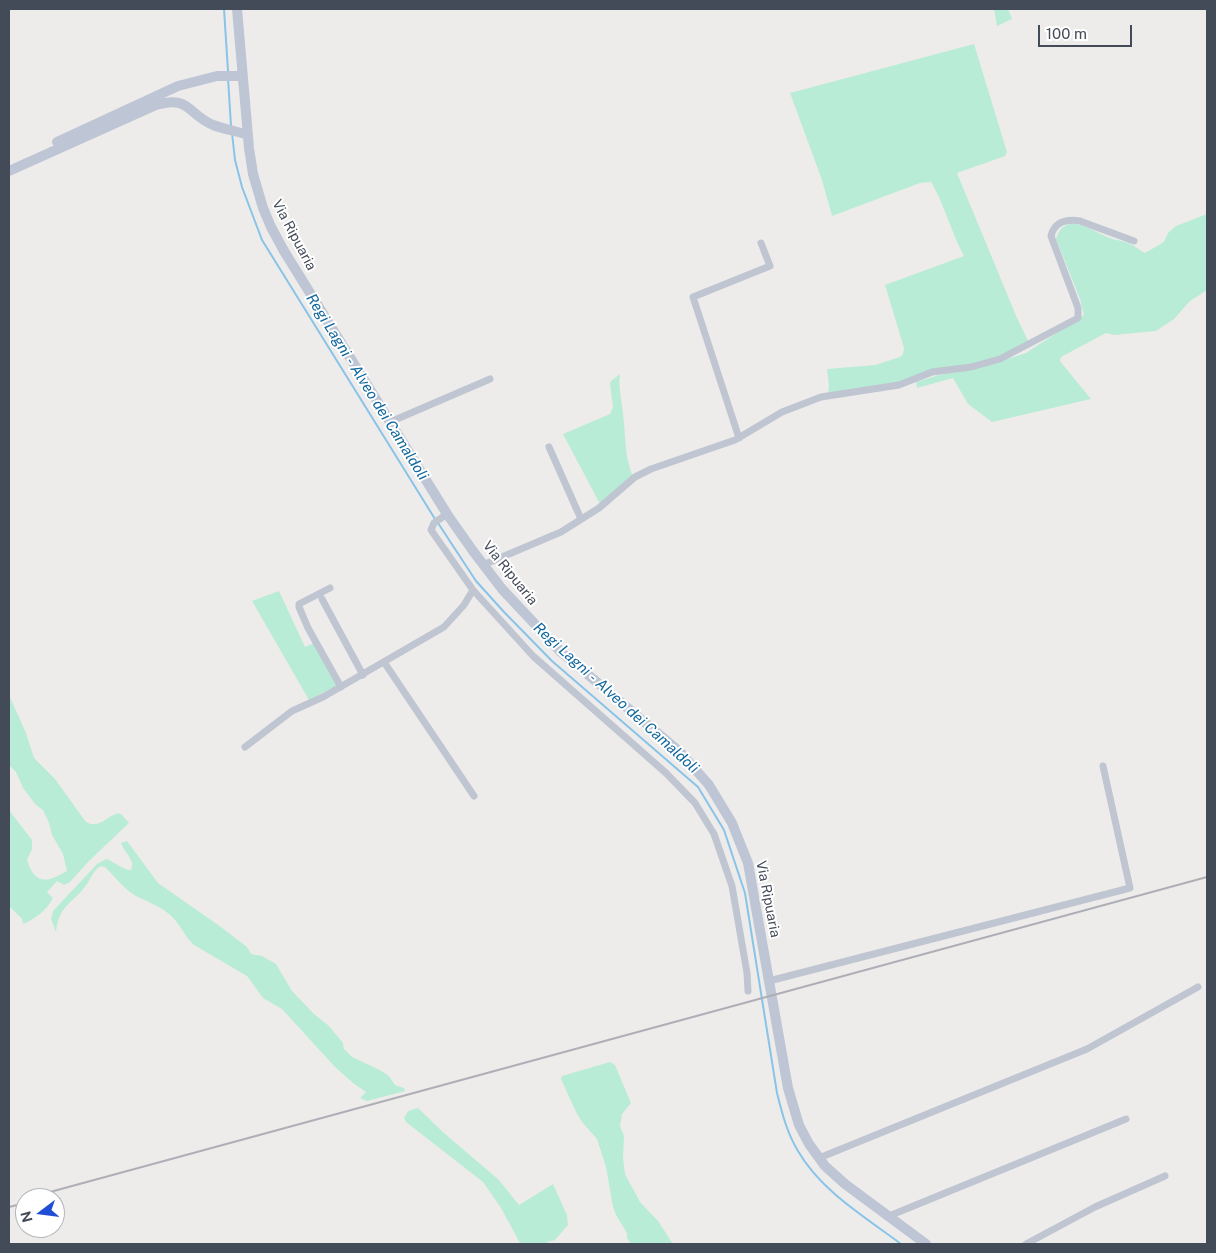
<!DOCTYPE html>
<style>
body{margin:0}
#map{position:relative;width:1216px;height:1253px;overflow:hidden;background:#eeeceb;font-family:"Public Sans",sans-serif}
canvas{display:block}
.frame{position:absolute;inset:0;border:10px solid #444b58;pointer-events:none}
.north{position:absolute;left:15px;top:1188px;width:50px;height:50px;box-sizing:border-box;background:#fff;border:1px solid #b4b7bc;border-radius:50%;rotate:255deg;font-size:14px;font-weight:700;line-height:20px;text-align:center;color:#444b58}
.north::after{content:'';display:block;margin:auto;width:18px;height:22px;background:#1f4ed4;clip-path:polygon(50% 0,100% 100%,50% 72%,0 100%)}
.scale{position:absolute;left:1038px;top:25px;width:94px;height:22px;box-sizing:border-box;border:2px solid #444b58;border-top:0;padding-left:6px;font-size:15px;line-height:18px;white-space:nowrap;color:#444b58;-webkit-text-stroke:4px #fff;paint-order:stroke}
</style>
<div id="map">
<canvas width="1216" height="1253"></canvas>
<div class="frame"></div>
<div class="north">N</div>
<div class="scale">100 m</div>
</div>
<script>
const ctx = document.querySelector('canvas').getContext('2d');
ctx.lineJoin = 'round';
function fillPath(path, color) {
  ctx.fillStyle = color;
  ctx.fill(path, 'evenodd');
}
function stroke(path, color, width, dash) {
  ctx.strokeStyle = color;
  ctx.lineWidth = width;
  ctx.lineCap = dash ? 'butt' : 'round';
  ctx.setLineDash(dash || []);
  ctx.stroke(path);
}
function drawText(font, color, halo, rows, align = 'center') {
  ctx.font = font + ' "Public Sans",sans-serif';
  ctx.lineWidth = 4;
  ctx.setLineDash([]);
  ctx.textBaseline = 'middle';
  ctx.strokeStyle = halo;
  ctx.fillStyle = color;
  for (const [text, x, y, turn = 0] of rows) {
    ctx.save();
    ctx.translate(x, y);
    ctx.rotate((+turn || 0) * Math.PI / 180);
    ctx.textAlign = isNaN(turn) ? turn : align;
    if (halo) ctx.strokeText(text, 0, 0);
    ctx.fillText(text, 0, 0);
    ctx.restore();
  }
}
fillPath(new Path2D(`
 M 994,9 L 1008,9 L 1012,19 L 997,26 Z
 M 974,44 L 1007,152 L 1005,156 L 957,173 L 1017,318 L 1030,345 L 1018,352 L 890,385 L 828,395 L 829,386 L 827,369 L 875,365 L 900,357 L 903,354 L 904,348 L 885,285 L 964,256 C 951,232 945,206 931,182 L 920,183 L 832,216 L 822,180 L 790,93 Z
 M 1207,214 L 1207,290 L 1190,301 L 1174,319 L 1156,331 L 1114,335 L 1106,333 L 1061,357 L 1060,361 L 1064,366 L 1091,399 L 992,422 L 968,404 L 953,378 L 917,388 L 916,382 L 939,375 L 989,365 L 1026,353 L 1084,315 L 1080,299 L 1056,239 C 1065,211 1089,229 1105,236 C 1112,240 1121,240 1128,243 C 1134,245 1139,250 1145,253 L 1164,242 L 1168,233 L 1176,226 Z
 M 620,374 C 618,388 622,400 623,414 C 626,436 624,456 633,477 L 600,504 L 563,434 L 610,414 L 613,407 L 610,384 L 611,381 Z
 M 279,591 L 305,647 L 314,643 L 338,685 L 309,700 L 252,601 Z
 M 9,695 L 26,733 L 34,758 L 55,779 L 86,822 C 100,829 105,817 118,813 L 122,815 L 129,823 L 89,861 L 70,882 L 64,885 L 57,881 L 47,892 L 53,898 C 47,910 35,919 23,924 L 22,919 L 9,906 L 9,810 L 32,840 L 32,849 L 27,860 C 35,885 47,883 67,871 L 63,854 L 52,835 L 49,823 L 43,810 L 36,805 L 23,788 L 16,772 L 9,765 Z
 M 127,841 L 158,883 L 221,927 L 247,947 L 251,954 L 262,956 L 276,964 L 292,991 L 314,1014 L 329,1026 L 343,1043 L 344,1049 L 352,1057 L 380,1070 L 389,1076 L 395,1085 L 404,1088 L 405,1091 L 367,1101 L 360,1098 L 366,1092 L 353,1083 L 335,1067 L 282,1009 L 263,998 L 247,976 L 194,945 C 184,936 180,923 170,915 C 160,906 148,902 136,896 C 124,889 115,877 105,867 L 101,866 C 94,869 91,878 87,884 C 73,904 59,904 56,932 L 51,919 L 53,911 L 97,864 L 106,859 C 115,862 123,870 131,870 C 136,860 124,853 121,843 Z
 M 610,1062 L 615,1065 L 631,1103 L 622,1114 L 620,1126 L 624,1136 L 623,1158 L 625,1174 L 640,1202 L 658,1221 L 673,1244 L 631,1244 L 627,1238 L 627,1233 L 616,1215 L 613,1207 L 606,1167 L 597,1139 L 582,1122 L 576,1112 L 561,1079 L 562,1076 Z
 M 418,1108 L 444,1133 L 499,1180 L 519,1205 L 553,1184 L 567,1215 L 568,1225 L 555,1240 L 547,1242 L 548,1244 L 518,1244 L 520,1243 L 501,1208 L 483,1182 L 406,1122 L 404,1118 L 408,1111 Z`), '#b9ecd6');
stroke(new Path2D(`
 M 224,9 L 228,71
 M 228,78 L 231,126
 M 232,133 L 235,160 L 242,187 L 262,240 L 435,519
 M 438,523 L 476,581 L 504,612 L 552,661 L 698,787 L 724,830 L 745,893 L 777,1093 C 782,1113 787,1133 798,1151 C 821,1191 865,1217 901,1244`), '#88c3e8', 2);
stroke(new Path2D(`
 M 390,422 L 490,379
 M 739,438 L 693,297 L 770,266 L 761,243
 M 549,447 L 581,519
 M 447,514 L 434,523 L 431,530 L 473,590 L 533,656 L 666,773 L 695,803 L 714,834 L 732,886 L 747,973 L 748,991
 M 483,565 L 561,532 L 599,508 L 635,477 L 651,469 L 735,440 L 782,412 L 821,397 L 899,385 L 932,372 L 971,367 L 1000,359 L 1078,318 L 1078,308 L 1051,236 C 1055,221 1067,219 1080,221 L 1134,241
 M 330,588 L 299,604 L 299,607 L 308,628 L 341,687
 M 322,599 L 363,675
 M 384,662 L 474,796
 M 245,747 L 292,711 L 323,697 L 444,627 L 464,605 L 473,590
 M 769,981 L 1130,888 L 1103,766
 M 819,1158 L 1087,1049 L 1198,987
 M 889,1216 L 1126,1119
 M 1026,1244 L 1095,1207 L 1165,1176`), '#bfc5d1', 7);
stroke(new Path2D(`
 M 237,9 L 249,148 L 253,174 L 263,208 L 271,227 L 284,251 L 447,514 L 473,551 L 502,589 L 561,652 L 680,752 L 709,785 L 732,823 L 748,863 L 788,1088 L 799,1125 L 809,1144 L 825,1166 L 845,1184 L 926,1244
 M 57,142 L 178,86 L 217,76 L 242,76
 M 9,171 L 156,105 C 190,95 187,114 213,125 C 224,129 236,131 248,135`), '#bec5d4', 10);
stroke(new Path2D(`
 M 28,1198 L 1207,877
 M 9,1207 L 25,1203`), '#aeafb6', 2);
drawText('14px', '#444b58', '#fff', [
 ["Via Ripuaria",294,235,62],
 ["Via Ripuaria",510,573,51],
 ["Via Ripuaria",768,899,79]
]);
drawText('italic 15px', '#11689e', '#fff', [
 ["Regi Lagni - Alveo dei Camaldoli",367,387,58],
 ["Regi Lagni - Alveo dei Camaldoli",616,698,42]
]);
</script>
